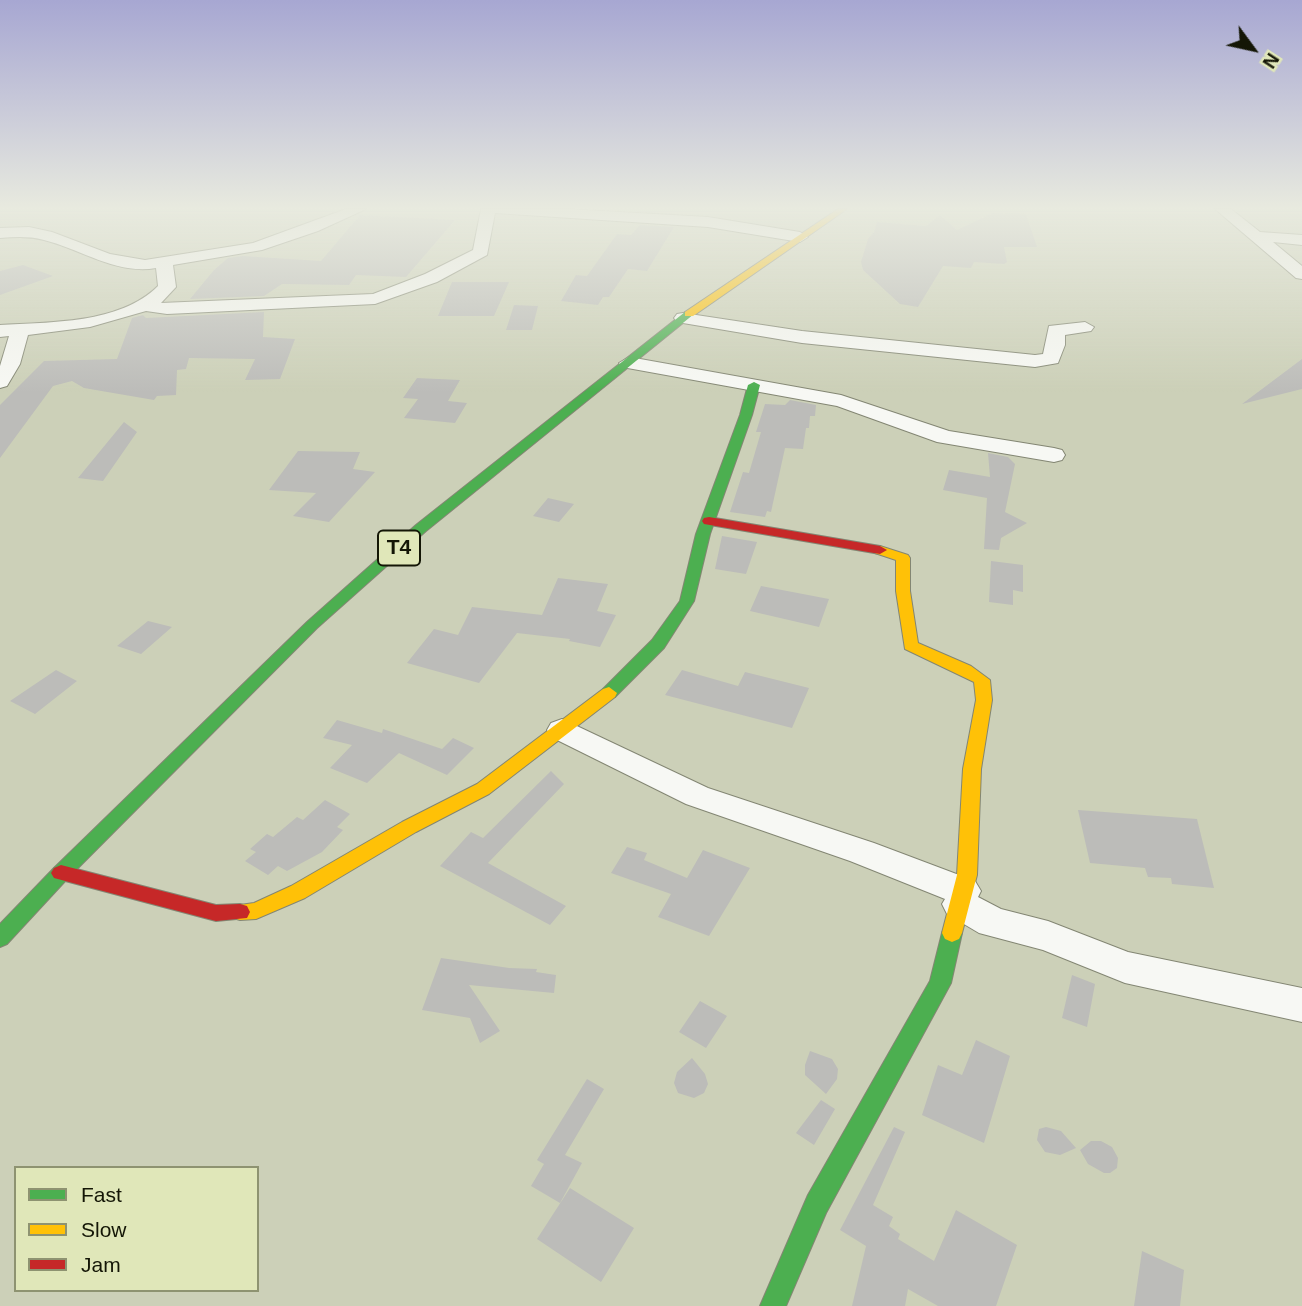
<!DOCTYPE html>
<style>
body{margin:0}
#map{position:relative;width:1302px;height:1306px;overflow:hidden;background:#ccd0b8;font-family:Helvetica,sans-serif}
canvas{display:block}
.legend{position:absolute;left:14px;top:1166px;width:245px;height:126px;box-sizing:border-box;background:#e0e7b9;border:2px solid #8e9371;margin:0;padding:9px 12px;list-style:none;font-size:21px;color:#141606}
.legend li{display:flex;align-items:center;gap:14px;height:35px}
.legend b{width:35px;border:2px solid #8e9371}
.north{position:absolute;left:1218px;top:14px;width:70px;height:70px;-webkit-text-stroke:5px #e0e7b9;paint-order:stroke;rotate:123deg;font-size:19px;font-weight:700;line-height:28px;text-align:center;color:#141606}
.north::after{content:'';display:block;margin:auto;width:24px;height:32px;background:#141606;clip-path:polygon(50% 0,100% 100%,50% 72%,0 100%)}
</style>
<div id="map">
<canvas width="1302" height="1306"></canvas>
<ul class="legend">
<li><b style="height:9px;background:#4caf50"></b>Fast</li>
<li><b style="height:9px;background:#ffc107"></b>Slow</li>
<li><b style="height:9px;background:#c62828"></b>Jam</li>
</ul>
<div class="north">N</div>
</div>
<script>
const ctx = document.querySelector('canvas').getContext('2d');
ctx.lineJoin = 'round';
function fillPath(path, color) {
  ctx.fillStyle = color;
  ctx.fill(path, 'evenodd');
}
function stroke(path, color, width, dash) {
  ctx.strokeStyle = color;
  ctx.lineWidth = width;
  ctx.lineCap = dash ? 'butt' : 'round';
  ctx.setLineDash(dash || []);
  ctx.stroke(path);
}
function drawText(font, color, halo, rows, align = 'center') {
  ctx.font = font + ' Helvetica,sans-serif';
  ctx.lineWidth = 5;
  ctx.setLineDash([]);
  ctx.textBaseline = 'middle';
  ctx.strokeStyle = halo;
  ctx.fillStyle = color;
  for (const [text, x, y, turn = 0] of rows) {
    ctx.save();
    ctx.translate(x, y);
    ctx.rotate((+turn || 0) * Math.PI / 180);
    ctx.textAlign = isNaN(turn) ? turn : align;
    if (halo) ctx.strokeText(text, 0, 0);
    ctx.fillText(text, 0, 0);
    ctx.restore();
  }
}
fillPath(new Path2D(`
 M 993,213 L 1026,214 L 1037,247 L 1004,247 L 1007,262 L 1004,264 L 974,262 L 971,268 L 943,266 L 918,307 L 900,304 L 863,270 L 861,262 L 868,239 L 874,232 L 877,222 L 926,226 L 940,215 L 957,230 Z
 M 360,215 L 455,220 L 406,277 L 356,275 L 349,285 L 282,284 L 264,296 L 190,299 L 214,270 L 228,258 L 243,256 L 321,261 Z
 M 640,225 L 674,227 L 647,271 L 628,269 L 609,297 L 603,297 L 598,305 L 561,301 L 576,275 L 587,276 L 617,234 L 631,235 Z
 M 23,265 L 53,276 L 0,295 L 0,271 Z
 M 452,282 L 509,282 L 494,316 L 438,316 Z
 M 514,305 L 538,306 L 532,330 L 506,330 Z
 M 264,312 L 263,337 L 295,339 L 280,379 L 245,380 L 255,359 L 189,358 L 186,369 L 177,370 L 176,395 L 157,396 L 154,400 L 84,388 L 72,381 L 53,386 L 0,458 L 0,405 L 44,361 L 117,359 L 132,318 L 143,315 L 146,318 Z
 M 1302,359 L 1302,389 L 1242,404 Z
 M 417,378 L 460,380 L 448,401 L 467,403 L 455,423 L 404,418 L 418,399 L 403,398 Z
 M 790,400 L 816,405 L 815,416 L 810,416 L 809,428 L 806,428 L 803,449 L 785,448 L 771,512 L 767,511 L 765,517 L 730,512 L 743,472 L 749,473 L 761,432 L 756,432 L 765,404 L 785,405 Z
 M 124,422 L 137,432 L 103,481 L 78,478 Z
 M 298,451 L 360,452 L 353,469 L 375,472 L 329,522 L 293,516 L 316,493 L 269,490 Z
 M 988,453 L 1008,457 L 1015,464 L 1005,512 L 1027,523 L 1001,538 L 999,550 L 984,549 L 987,498 L 943,490 L 949,470 L 990,477 Z
 M 548,498 L 574,504 L 559,522 L 533,516 Z
 M 722,536 L 757,542 L 746,574 L 715,569 Z
 M 991,561 L 1023,565 L 1023,592 L 1013,590 L 1013,605 L 989,602 Z
 M 558,578 L 608,584 L 597,611 L 616,615 L 600,647 L 569,641 L 570,639 L 517,633 L 479,683 L 407,663 L 434,629 L 458,635 L 472,607 L 542,615 Z
 M 761,586 L 829,599 L 819,627 L 750,611 Z
 M 148,621 L 172,627 L 141,654 L 117,646 Z
 M 56,670 L 77,681 L 35,714 L 10,701 Z
 M 682,670 L 738,686 L 745,672 L 809,688 L 792,728 L 665,695 Z
 M 337,720 L 382,733 L 383,729 L 442,749 L 453,738 L 474,748 L 447,775 L 399,753 L 367,783 L 330,768 L 352,745 L 323,738 Z
 M 551,771 L 564,784 L 488,863 L 566,906 L 550,925 L 440,866 L 471,832 L 483,838 Z
 M 325,800 L 350,814 L 337,827 L 343,830 L 322,852 L 287,871 L 278,866 L 268,875 L 245,861 L 256,852 L 250,849 L 267,834 L 273,837 L 297,817 L 303,820 Z
 M 1078,810 L 1197,819 L 1214,888 L 1172,884 L 1171,878 L 1148,877 L 1145,868 L 1090,863 Z
 M 627,847 L 647,853 L 644,860 L 687,878 L 703,850 L 750,868 L 709,936 L 658,917 L 671,894 L 611,873 Z
 M 441,958 L 509,968 L 537,969 L 536,972 L 556,975 L 554,993 L 469,985 L 500,1031 L 480,1043 L 470,1018 L 422,1010 Z
 M 1072,975 L 1095,984 L 1087,1027 L 1062,1018 Z
 M 700,1001 L 727,1016 L 706,1048 L 679,1032 Z
 M 976,1040 L 1010,1056 L 984,1143 L 922,1115 L 938,1065 L 962,1075 Z
 M 810,1051 L 832,1059 L 838,1069 L 837,1079 L 826,1094 L 805,1075 L 805,1065 Z
 M 692,1058 L 705,1074 L 708,1084 L 704,1093 L 694,1098 L 678,1093 L 674,1083 L 677,1072 Z
 M 587,1079 L 604,1089 L 565,1155 L 582,1163 L 560,1203 L 531,1186 L 544,1164 L 537,1160 Z
 M 821,1100 L 835,1109 L 814,1145 L 796,1133 Z
 M 894,1127 L 905,1132 L 873,1205 L 893,1217 L 889,1226 L 900,1234 L 898,1239 L 934,1261 L 956,1210 L 1017,1245 L 996,1306 L 938,1306 L 908,1289 L 905,1306 L 852,1306 L 866,1246 L 840,1230 Z
 M 1046,1127 L 1061,1131 L 1076,1148 L 1060,1155 L 1045,1152 L 1037,1140 L 1039,1129 Z
 M 1091,1141 L 1101,1141 L 1112,1147 L 1118,1158 L 1117,1168 L 1110,1173 L 1104,1173 L 1088,1164 L 1080,1150 Z
 M 570,1188 L 634,1228 L 601,1282 L 537,1239 Z
 M 1142,1251 L 1184,1270 L 1180,1306 L 1134,1306 Z`), '#bcbcb9');
const street = new Path2D(`
 M 346,209 L 366,209 L 318,231 L 262,250 L 173,265 L 176,287 L 161,303 L 373,294 L 425,274 L 473,250 L 481,209 L 567,209 L 708,217 L 800,232 L 808,237 L 800,242 L 708,227 L 495,213 L 487,255 L 437,282 L 375,304 L 167,314 L 146,311 L 90,327 L 28,335 L 20,364 L 7,386 L 0,388 L 0,366 L 9,336 L 0,337 L 0,325 C 50,322 120,324 158,286 L 156,268 C 116,275 81,249 44,240 C 29,236 15,237 0,238 L 0,228 L 29,227 L 52,232 L 110,254 L 145,260 L 253,243 Z
 M 1215,209 L 1231,209 L 1260,232 L 1302,235 L 1302,245 L 1273,242 L 1302,266 L 1302,279 L 1296,278 Z
 M 683,313 L 802,331 L 1035,355 L 1043,354 L 1049,326 L 1085,322 L 1094,327 L 1091,331 L 1065,335 L 1065,345 L 1058,363 L 1035,367 L 802,343 L 677,322 L 674,318 L 677,314 Z
 M 629,357 L 841,395 L 949,431 L 1054,448 L 1062,450 L 1065,455 L 1062,460 L 1054,462 L 937,442 L 837,406 L 622,367 L 619,363 Z
 M 562,719 L 708,788 L 874,843 L 975,881 L 981,891 L 978,897 L 1001,909 L 1048,921 L 1128,952 L 1302,988 L 1302,1022 L 1125,983 L 1043,950 L 979,933 L 947,914 L 942,904 L 945,899 L 850,861 L 686,804 L 551,737 L 547,730 L 551,723 Z`);
const fast = new Path2D(`
 M 685,312 L 694,314 L 426,531 L 317,628 L 68,878 L 7,944 L 0,947 L 0,924 L 54,868 L 307,622 L 416,525 Z
 M 754,382 L 760,385 L 752,415 L 710,534 L 694,601 L 664,648 L 615,697 L 603,697 L 601,693 L 603,689 L 652,640 L 680,601 L 696,534 L 740,415 L 748,385 Z
 M 952,924 L 959,927 L 962,933 L 951,983 L 826,1213 L 786,1306 L 760,1306 L 808,1195 L 930,981 L 942,933 L 945,927 Z`);
const slow = new Path2D(`
 M 838,209 L 847,209 L 693,316 L 685,316 L 685,312 Z
 M 880,546 L 908,555 L 910,558 L 910,591 L 918,643 L 971,666 L 990,680 L 992,700 L 981,769 L 977,875 L 962,933 L 959,939 L 952,942 L 945,939 L 942,933 L 957,875 L 963,769 L 976,700 L 974,682 L 905,649 L 896,591 L 896,560 L 875,553 L 873,550 Z
 M 609,687 L 617,693 L 615,697 L 489,794 L 416,832 L 305,898 L 256,919 L 240,920 L 233,918 L 230,912 L 233,906 L 254,903 L 291,886 L 402,822 L 477,784 L 603,689 Z`);
const jam = new Path2D(`
 M 709,517 L 880,546 L 887,550 L 880,554 L 704,524 L 702,521 L 704,518 Z
 M 61,865 L 216,905 L 240,904 L 247,906 L 250,912 L 247,918 L 216,921 L 54,878 L 51,873 L 54,868 Z`);
stroke(street, '#838673', 2);
stroke(fast, '#838673', 2);
stroke(slow, '#838673', 2);
stroke(jam, '#838673', 2);
fillPath(street, '#f7f8f4');
fillPath(fast, '#4caf50');
fillPath(slow, '#ffc107');
fillPath(jam, '#c62828');
const sky = ctx.createLinearGradient(0, 0, 0, 392);
sky.addColorStop(0, '#a7a7d2');
sky.addColorStop(0.53, '#e8eadf');
sky.addColorStop(1, '#e8eadf00');
ctx.fillStyle = sky;
ctx.fillRect(0, 0, 1302, 392);
for (const [x, y, w] of [
 [399,548,42]
]) {
  const box = new Path2D();
  box.roundRect(x - w / 2, y - 17.5, w, 35, 5);
  ctx.fillStyle = '#e0e7b9';
  ctx.fill(box);
  stroke(box, '#141606', 2);
}
drawText('bold 21px', '#141606', null, [
 ["T4",399,548]
]);
</script>
